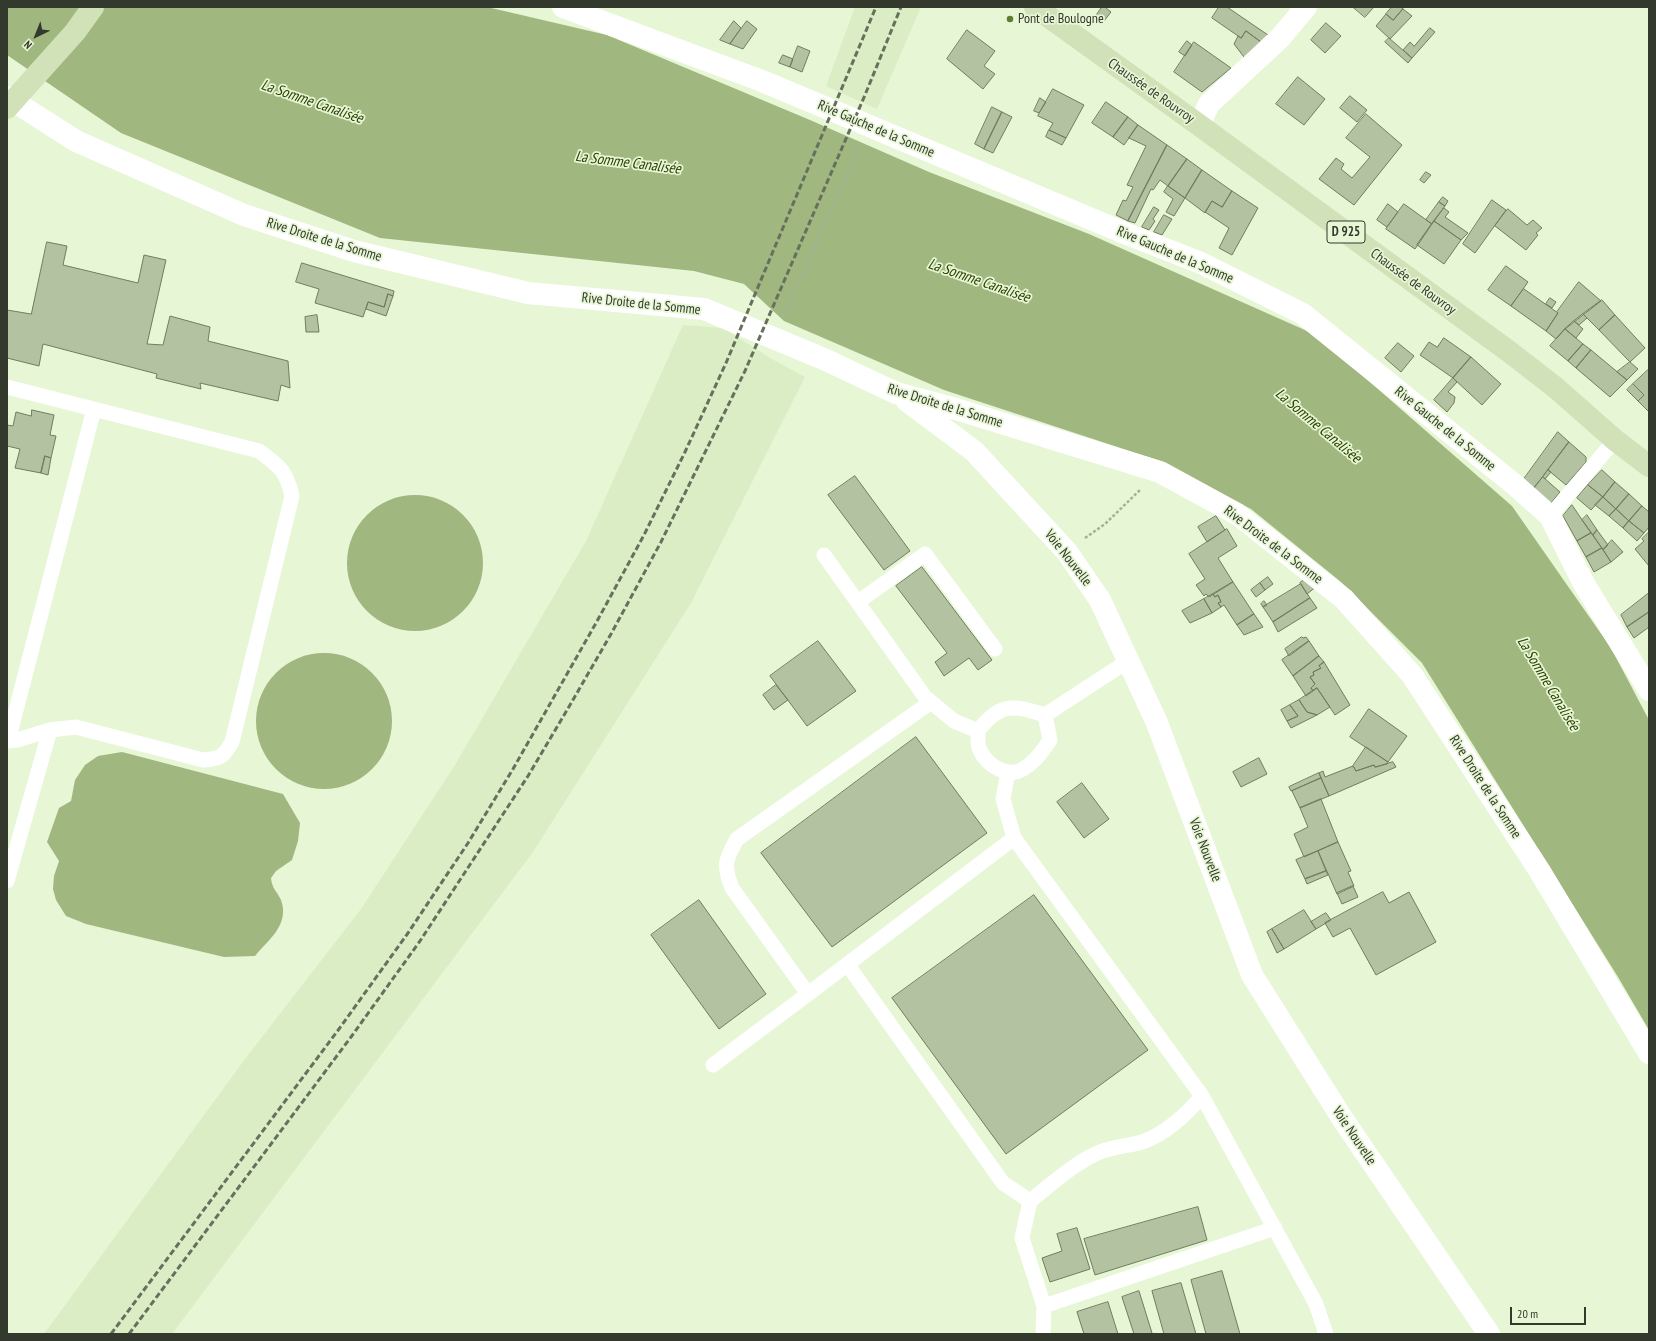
<!DOCTYPE html>
<meta charset="utf-8">
<style>
body{margin:0}
#map{position:relative;width:1656px;height:1341px;overflow:hidden;background:#e7f6d4;font-family:"PT Sans Narrow",sans-serif}
canvas{display:block}
.frame{position:absolute;inset:0;border:8px solid #33392c;pointer-events:none}
.north{position:absolute;left:16px;top:16px;width:40px;height:40px;-webkit-text-stroke:3px #e7f6d4;paint-order:stroke;rotate:223deg;font-size:11px;font-weight:700;line-height:16px;text-align:center;color:#33392c}
.north::after{content:'';display:block;margin:auto;width:14px;height:18px;background:#33392c;clip-path:polygon(50% 0,100% 100%,50% 72%,0 100%)}
.scale{position:absolute;left:1510px;top:1307px;width:76px;height:18px;box-sizing:border-box;border:2px solid #33392c;border-top:0;padding-left:5px;font-size:12px;line-height:14px;white-space:nowrap;color:#33392c;-webkit-text-stroke:3px #e7f6d4;paint-order:stroke}
</style>
<div id="map">
<canvas width="1656" height="1341"></canvas>
<div class="frame"></div>
<div class="north">N</div>
<div class="scale">20 m</div>
</div>
<script>
const ctx = document.querySelector('canvas').getContext('2d');
ctx.lineJoin = 'round';
function fillPath(path, color) {
  ctx.fillStyle = color;
  ctx.fill(path, 'evenodd');
}
function stroke(path, color, width, dash) {
  ctx.strokeStyle = color;
  ctx.lineWidth = width;
  ctx.lineCap = dash ? 'butt' : 'round';
  ctx.setLineDash(dash || []);
  ctx.stroke(path);
}
function drawText(font, color, halo, rows, align = 'center') {
  ctx.font = font + ' "PT Sans Narrow",sans-serif';
  ctx.lineWidth = 3.5;
  ctx.setLineDash([]);
  ctx.textBaseline = 'middle';
  ctx.strokeStyle = halo;
  ctx.fillStyle = color;
  for (const [text, x, y, turn = 0] of rows) {
    ctx.save();
    ctx.translate(x, y);
    ctx.rotate((+turn || 0) * Math.PI / 180);
    ctx.textAlign = isNaN(turn) ? turn : align;
    if (halo) ctx.strokeText(text, 0, 0);
    ctx.fillText(text, 0, 0);
    ctx.restore();
  }
}
fillPath(new Path2D(`
 M 855,7 L 921,7 L 877,109 L 826,86 Z
 M 683,325 L 723,328 L 770,358 L 805,377 L 691,603 L 533,852 L 172,1334 L 44,1334 L 245,1059 L 361,909 L 455,765 L 586,541 Z`), '#dbedc4');
fillPath(new Path2D(`
 M 7,7 L 487,7 L 607,35 L 810,120 L 929,172 L 1089,234 L 1316,335 L 1512,506 L 1611,648 L 1649,720 L 1649,1030 L 1618,977 L 1422,663 L 1341,582 L 1251,509 L 1154,459 L 944,390 L 784,321 L 744,284 L 694,271 L 380,238 L 121,133 L 7,55 Z
 M347 563a68 68 0 1 1 136 0a68 68 0 1 1-136 0Z
 M256 721a68 68 0 1 1 136 0a68 68 0 1 1-136 0Z
 M 122,752 L 283,794 L 300,823 L 298,841 L 292,860 L 276,871 L 271,878 C 272,889 277,891 281,900 C 290,925 268,940 255,956 L 224,957 L 86,924 L 66,916 L 56,900 L 53,889 L 54,876 L 59,861 L 47,842 L 59,808 L 71,801 L 75,780 L 85,765 L 98,756 Z`), '#a0b780');
const building = new Path2D(`
 M 1102,7 L 1105,7 L 1111,12 L 1104,21 L 1096,16 Z
 M 1219,7 L 1227,7 L 1268,35 L 1261,42 L 1246,31 L 1241,38 L 1212,18 Z
 M 1353,7 L 1374,7 L 1365,17 Z
 M 1392,7 L 1401,7 L 1403,9 L 1393,20 L 1386,14 Z
 M 1403,9 L 1412,16 L 1390,39 L 1376,26 L 1386,14 L 1393,20 Z
 M 734,21 L 741,28 L 730,44 L 720,40 Z
 M 747,21 L 757,29 L 743,49 L 730,44 Z
 M 1326,23 L 1341,36 L 1325,53 L 1311,40 Z
 M 1430,28 L 1435,32 L 1412,58 L 1403,50 L 1410,42 L 1414,46 Z
 M 967,30 L 995,51 L 984,66 L 995,74 L 983,89 L 947,59 Z
 M 1246,31 L 1261,42 L 1244,57 L 1234,44 L 1238,36 L 1241,38 Z
 M 1389,38 L 1412,58 L 1408,63 L 1385,42 Z
 M 1187,41 L 1192,45 L 1185,56 L 1179,52 Z
 M 1194,42 L 1231,68 L 1202,92 L 1174,72 Z
 M 798,46 L 810,51 L 802,72 L 790,67 Z
 M 783,55 L 793,59 L 790,67 L 779,63 Z
 M 1298,77 L 1325,99 L 1304,125 L 1276,104 Z
 M 1053,89 L 1084,105 L 1066,138 L 1049,130 L 1053,123 L 1038,116 Z
 M 1350,96 L 1367,110 L 1357,122 L 1340,108 Z
 M 1040,98 L 1046,102 L 1039,113 L 1034,111 Z
 M 1106,102 L 1128,117 L 1113,137 L 1092,123 Z
 M 992,107 L 1002,112 L 984,149 L 975,144 Z
 M 1002,112 L 1012,117 L 993,153 L 984,149 Z
 M 1366,114 L 1402,145 L 1354,205 L 1319,179 L 1336,158 L 1344,164 L 1341,169 L 1352,178 L 1370,157 L 1346,138 Z
 M 1128,117 L 1138,125 L 1124,145 L 1113,137 Z
 M 1138,125 L 1167,145 L 1128,221 L 1116,215 L 1123,200 L 1126,201 L 1133,187 L 1127,185 L 1146,146 L 1129,138 Z
 M 1049,130 L 1066,138 L 1062,145 L 1046,137 Z
 M 1167,145 L 1187,159 L 1168,186 L 1160,180 L 1153,190 L 1151,189 L 1135,223 L 1128,221 Z
 M 1187,159 L 1202,170 L 1185,198 L 1168,186 Z
 M 1202,170 L 1232,191 L 1222,207 L 1212,201 L 1205,213 L 1185,198 Z
 M 1426,172 L 1431,175 L 1424,183 L 1420,180 Z
 M 1168,186 L 1185,198 L 1174,216 L 1166,212 L 1173,199 L 1164,192 Z
 M 1232,191 L 1258,208 L 1232,255 L 1219,248 L 1229,228 L 1205,212 L 1212,201 L 1222,207 Z
 M 1443,197 L 1448,201 L 1445,206 L 1439,202 Z
 M 1492,200 L 1506,210 L 1475,253 L 1463,244 Z
 M 1439,202 L 1445,206 L 1432,224 L 1426,220 Z
 M 1388,204 L 1398,212 L 1387,227 L 1377,220 Z
 M 1404,204 L 1432,224 L 1415,249 L 1386,229 Z
 M 1154,207 L 1159,210 L 1153,219 L 1155,221 L 1149,230 L 1142,227 Z
 M 1444,208 L 1449,212 L 1445,217 L 1468,233 L 1461,240 L 1434,221 Z
 M 1508,209 L 1527,225 L 1533,220 L 1542,228 L 1536,233 L 1538,235 L 1526,250 L 1495,226 Z
 M 1164,215 L 1172,219 L 1162,235 L 1154,232 Z
 M 1434,221 L 1461,240 L 1444,264 L 1417,245 Z
 M 47,242 L 67,246 L 63,265 L 138,283 L 144,255 L 166,260 L 147,344 L 163,345 L 170,316 L 210,327 L 208,341 L 288,361 L 290,388 L 281,385 L 278,401 L 200,383 L 201,389 L 156,378 L 157,374 L 43,344 L 39,366 L 7,358 L 7,310 L 31,314 Z
 M 302,263 L 394,291 L 393,296 L 388,294 L 384,307 L 368,302 L 363,317 L 315,303 L 319,289 L 296,282 Z
 M 1506,266 L 1528,282 L 1511,306 L 1488,290 Z
 M 1579,282 L 1601,301 L 1565,329 L 1556,339 L 1546,331 L 1558,313 L 1557,312 Z
 M 1524,289 L 1558,313 L 1546,331 L 1511,306 Z
 M 388,294 L 393,296 L 386,316 L 366,309 L 368,302 L 384,307 Z
 M 1550,298 L 1556,302 L 1552,308 L 1546,304 Z
 M 1602,300 L 1615,315 L 1599,330 L 1583,314 Z
 M 1583,314 L 1587,318 L 1579,325 L 1574,321 Z
 M 317,315 L 319,332 L 306,332 L 305,317 Z
 M 1615,315 L 1645,348 L 1630,362 L 1599,330 Z
 M 1574,321 L 1583,329 L 1576,338 L 1565,329 Z
 M 1565,329 L 1583,344 L 1568,361 L 1550,346 Z
 M 1444,338 L 1471,357 L 1453,378 L 1420,355 L 1429,342 L 1437,347 Z
 M 1398,343 L 1414,356 L 1401,372 L 1385,358 Z
 M 1583,344 L 1591,350 L 1576,368 L 1568,361 Z
 M 1591,350 L 1627,380 L 1610,397 L 1576,368 Z
 M 1471,357 L 1501,384 L 1482,405 L 1453,378 Z
 M 1630,362 L 1638,369 L 1627,380 L 1617,372 Z
 M 1649,369 L 1649,412 L 1638,401 L 1644,395 L 1633,384 Z
 M 1453,378 L 1457,382 L 1448,392 L 1455,397 L 1454,403 L 1447,412 L 1434,400 Z
 M 1633,384 L 1644,395 L 1638,401 L 1627,390 Z
 M 32,410 L 54,415 L 50,435 L 56,436 L 51,458 L 45,456 L 41,473 L 15,468 L 20,449 L 7,446 L 7,425 L 13,426 L 16,412 L 31,416 Z
 M 1558,432 L 1569,442 L 1534,488 L 1524,479 Z
 M 1569,442 L 1586,457 L 1586,462 L 1566,485 L 1548,470 Z
 M 45,456 L 51,458 L 48,475 L 41,473 Z
 M 1548,470 L 1551,472 L 1545,479 L 1543,477 Z
 M 1602,470 L 1615,482 L 1603,497 L 1588,485 Z
 M 855,476 L 910,551 L 884,570 L 828,495 Z
 M 1543,477 L 1560,492 L 1551,503 L 1534,488 Z
 M 1615,482 L 1629,494 L 1616,509 L 1603,497 Z
 M 1588,485 L 1603,497 L 1591,510 L 1577,498 Z
 M 1629,494 L 1642,506 L 1629,521 L 1616,509 Z
 M 1603,497 L 1616,509 L 1609,516 L 1595,505 Z
 M 1572,505 L 1591,533 L 1577,541 L 1563,516 Z
 M 1642,506 L 1649,512 L 1649,527 L 1644,533 L 1629,521 Z
 M 1616,509 L 1629,521 L 1623,528 L 1609,516 Z
 M 1587,515 L 1597,530 L 1593,535 L 1582,520 Z
 M 1216,516 L 1225,530 L 1207,542 L 1198,527 Z
 M 1629,521 L 1644,533 L 1637,541 L 1623,528 Z
 M 1227,529 L 1237,546 L 1218,558 L 1233,582 L 1209,597 L 1206,594 L 1204,596 L 1196,585 L 1205,579 L 1189,554 Z
 M 1597,530 L 1608,545 L 1603,550 L 1593,535 Z
 M 1649,532 L 1649,566 L 1635,549 L 1644,541 L 1642,539 Z
 M 1591,533 L 1602,548 L 1586,557 L 1577,541 Z
 M 1612,540 L 1623,552 L 1611,562 L 1603,550 Z
 M 1602,548 L 1611,562 L 1594,572 L 1586,557 Z
 M 922,567 L 992,660 L 978,670 L 969,658 L 944,676 L 935,662 L 947,653 L 896,586 Z
 M 1268,577 L 1273,584 L 1265,590 L 1260,583 Z
 M 1307,578 L 1317,586 L 1307,594 L 1300,583 Z
 M 1233,582 L 1254,614 L 1237,625 L 1224,605 L 1221,607 L 1218,603 L 1221,602 L 1218,595 L 1215,597 L 1213,594 Z
 M 1260,583 L 1265,590 L 1256,597 L 1251,590 Z
 M 1301,584 L 1310,598 L 1273,622 L 1263,607 Z
 M 1649,593 L 1649,612 L 1627,627 L 1621,615 Z
 M 1213,594 L 1215,597 L 1218,595 L 1221,602 L 1218,603 L 1221,607 L 1212,613 L 1204,599 Z
 M 1310,598 L 1317,608 L 1278,632 L 1273,622 Z
 M 1204,599 L 1212,613 L 1190,623 L 1182,611 Z
 M 1264,601 L 1267,605 L 1263,607 L 1261,604 Z
 M 1649,612 L 1649,627 L 1634,638 L 1627,627 Z
 M 1254,614 L 1263,627 L 1244,635 L 1237,625 Z
 M 1302,637 L 1303,638 L 1306,637 L 1309,641 L 1289,656 L 1285,649 Z
 M 818,641 L 856,691 L 807,726 L 770,676 Z
 M 1309,641 L 1319,656 L 1293,676 L 1282,660 Z
 M 1319,656 L 1324,662 L 1319,666 L 1321,668 L 1313,672 L 1314,675 L 1310,677 L 1315,684 L 1311,688 L 1313,691 L 1306,696 L 1293,676 Z
 M 1324,662 L 1350,705 L 1335,715 L 1317,688 L 1313,691 L 1311,688 L 1315,684 L 1310,677 L 1314,675 L 1313,672 L 1321,668 L 1319,666 Z
 M 776,685 L 788,700 L 774,710 L 763,695 Z
 M 1317,688 L 1330,707 L 1317,715 L 1307,712 L 1299,700 Z
 M 1299,700 L 1307,712 L 1317,715 L 1291,728 L 1287,721 L 1298,716 L 1290,705 Z
 M 1290,705 L 1298,716 L 1287,721 L 1281,710 Z
 M 1369,709 L 1407,736 L 1388,762 L 1350,737 Z
 M 916,737 L 987,833 L 832,947 L 761,853 Z
 M 1366,747 L 1388,762 L 1387,764 L 1375,767 L 1374,765 L 1356,771 L 1353,766 Z
 M 1259,758 L 1267,774 L 1241,787 L 1233,772 Z
 M 1393,762 L 1396,767 L 1329,796 L 1319,773 L 1323,771 L 1325,777 L 1353,766 L 1356,771 L 1374,765 L 1375,767 Z
 M 1319,773 L 1321,778 L 1291,791 L 1289,787 Z
 M 1321,778 L 1329,796 L 1300,808 L 1292,791 Z
 M 1082,783 L 1109,819 L 1084,838 L 1057,802 Z
 M 1321,799 L 1338,842 L 1304,857 L 1294,834 L 1308,827 L 1300,808 Z
 M 1338,842 L 1351,871 L 1348,872 L 1354,886 L 1337,894 L 1318,851 Z
 M 1318,851 L 1326,871 L 1305,879 L 1296,860 Z
 M 1326,871 L 1328,875 L 1307,884 L 1305,879 Z
 M 1353,886 L 1358,897 L 1342,904 L 1337,893 Z
 M 1383,892 L 1389,903 L 1409,892 L 1436,942 L 1376,975 L 1350,928 L 1333,937 L 1325,923 Z
 M 1034,895 L 1148,1050 L 1006,1154 L 892,998 Z
 M 699,900 L 766,994 L 719,1029 L 651,935 Z
 M 1304,910 L 1316,929 L 1284,949 L 1272,929 Z
 M 1326,913 L 1331,920 L 1316,929 L 1311,922 Z
 M 1272,929 L 1284,949 L 1277,953 L 1267,932 Z
 M 1198,1207 L 1207,1240 L 1095,1275 L 1084,1239 Z
 M 1077,1228 L 1090,1269 L 1050,1282 L 1042,1258 L 1062,1251 L 1057,1234 Z
 M 1222,1271 L 1240,1334 L 1206,1334 L 1191,1280 Z
 M 1181,1283 L 1196,1334 L 1164,1334 L 1152,1291 Z
 M 1139,1291 L 1152,1333 L 1148,1334 L 1134,1334 L 1122,1297 Z
 M 1108,1302 L 1118,1334 L 1084,1334 L 1077,1312 Z`);
fillPath(building, '#b3c2a1');
stroke(building, '#707d5f', 1);
stroke(new Path2D(`
 M 784,316 L 859,147
 M 1085,538 L 1105,524 L 1140,490`), '#a5b196', 2.5, [3, 2]);
stroke(new Path2D(`
 M 7,387 L 259,451 C 280,467 286,470 292,496 L 232,742 C 224,756 221,759 203,760 L 76,727 L 50,730 L 17,740 L 7,741
 M 1550,516 L 1615,440
 M 824,555 L 925,697 L 954,721 L 978,731
 M 858,602 L 925,554 L 995,649
 M 931,702 L 737,839 C 725,860 723,866 732,888 L 808,994 L 1014,838 L 1003,799 L 1008,772
 M 1045,715 L 1050,740 C 1043,751 1034,763 1023,769 C 1007,779 986,764 980,750 C 977,745 978,737 978,731 C 1000,702 1013,705 1045,715 L 1128,661
 M 8,741 L 94,409
 M 7,881 L 50,730
 M 847,964 L 1003,1183 L 1030,1201 C 1049,1186 1077,1161 1100,1152 C 1113,1147 1128,1146 1142,1142 C 1164,1135 1187,1114 1202,1096 L 1014,838
 M 713,1065 L 808,994
 M 1202,1096 L 1316,1304 L 1326,1334
 M 1030,1201 L 1022,1238 L 1044,1306 L 1275,1228
 M 1043,1334 L 1044,1306`), '#fff', 15);
stroke(new Path2D(`
 M 563,7 L 762,81 L 1127,234 L 1201,263 L 1303,314 L 1515,485 L 1550,516 L 1584,584 L 1649,690
 M 7,97 L 76,141 L 244,215 L 354,251 L 528,293 L 704,309 L 826,360 L 896,393 L 956,409 L 1160,472 L 1237,514 L 1344,599 L 1412,675 L 1539,870 L 1649,1053
 M 1199,125 L 1209,104 L 1280,38 L 1306,7
 M 907,401 L 974,451 L 1067,552 L 1100,600 L 1157,723 L 1252,975 L 1342,1118 L 1489,1334`), '#fff', 22);
stroke(new Path2D(`
 M 1035,7 L 1199,125 L 1511,353 L 1556,388 L 1615,440 L 1649,466
 M 7,108 L 75,32 L 93,7`), '#d1e2b9', 22);
stroke(new Path2D(`
 M 111,1334 L 339,1029 L 408,933 L 468,843 L 513,769 L 596,623 L 644,535 L 685,452 L 726,363 L 876,7
 M 129,1334 L 351,1037 L 420,941 L 528,776 L 570,705 L 611,634 L 661,542 L 745,371 L 865,95 L 901,7`), '#67705d', 3, [6, 3]);
for (const [x, y, r, color] of [
 [1010,19,4,"#5f7c30"]
]) {
  const dot = new Path2D();
  dot.arc(x, y, r, 0, 2 * Math.PI);
  ctx.fillStyle = color;
  ctx.fill(dot);
  stroke(dot, '#e7f6d4', 1.5);
}
for (const [x, y, w] of [
 [1346,232,38]
]) {
  const box = new Path2D();
  box.roundRect(x - w / 2, y - 11, w, 22, 3);
  ctx.fillStyle = '#e7f6d4';
  ctx.fill(box);
  stroke(box, '#33392c', 1);
}
drawText('bold 13px', '#33392c', null, [
 ["D 925",1346,232]
]);
drawText('14px', '#33392c', '#e7f6d4', [
 ["Pont de Boulogne",1018,19]
], 'left');
drawText('14px', '#33392c', '#e7f6d4', [
 ["Chaussée de Rouvroy",1151,91,35],
 ["Rive Gauche de la Somme",876,129,23],
 ["Rive Droite de la Somme",324,240,17],
 ["Rive Gauche de la Somme",1175,255,23],
 ["Chaussée de Rouvroy",1413,282,36],
 ["Rive Droite de la Somme",641,304,6],
 ["Rive Droite de la Somme",945,406,17],
 ["Rive Gauche de la Somme",1445,429,39],
 ["Rive Droite de la Somme",1273,545,37],
 ["Voie Nouvelle",1068,558,52],
 ["Rive Droite de la Somme",1485,787,57],
 ["Voie Nouvelle",1205,850,69],
 ["Voie Nouvelle",1354,1136,56]
]);
drawText('italic 15px', '#2d4101', '#e7f6d4', [
 ["La Somme Canalisée",312,102,19],
 ["La Somme Canalisée",628,163,7],
 ["La Somme Canalisée",979,281,19],
 ["La Somme Canalisée",1318,426,40],
 ["La Somme Canalisée",1548,684,59]
]);
</script>
